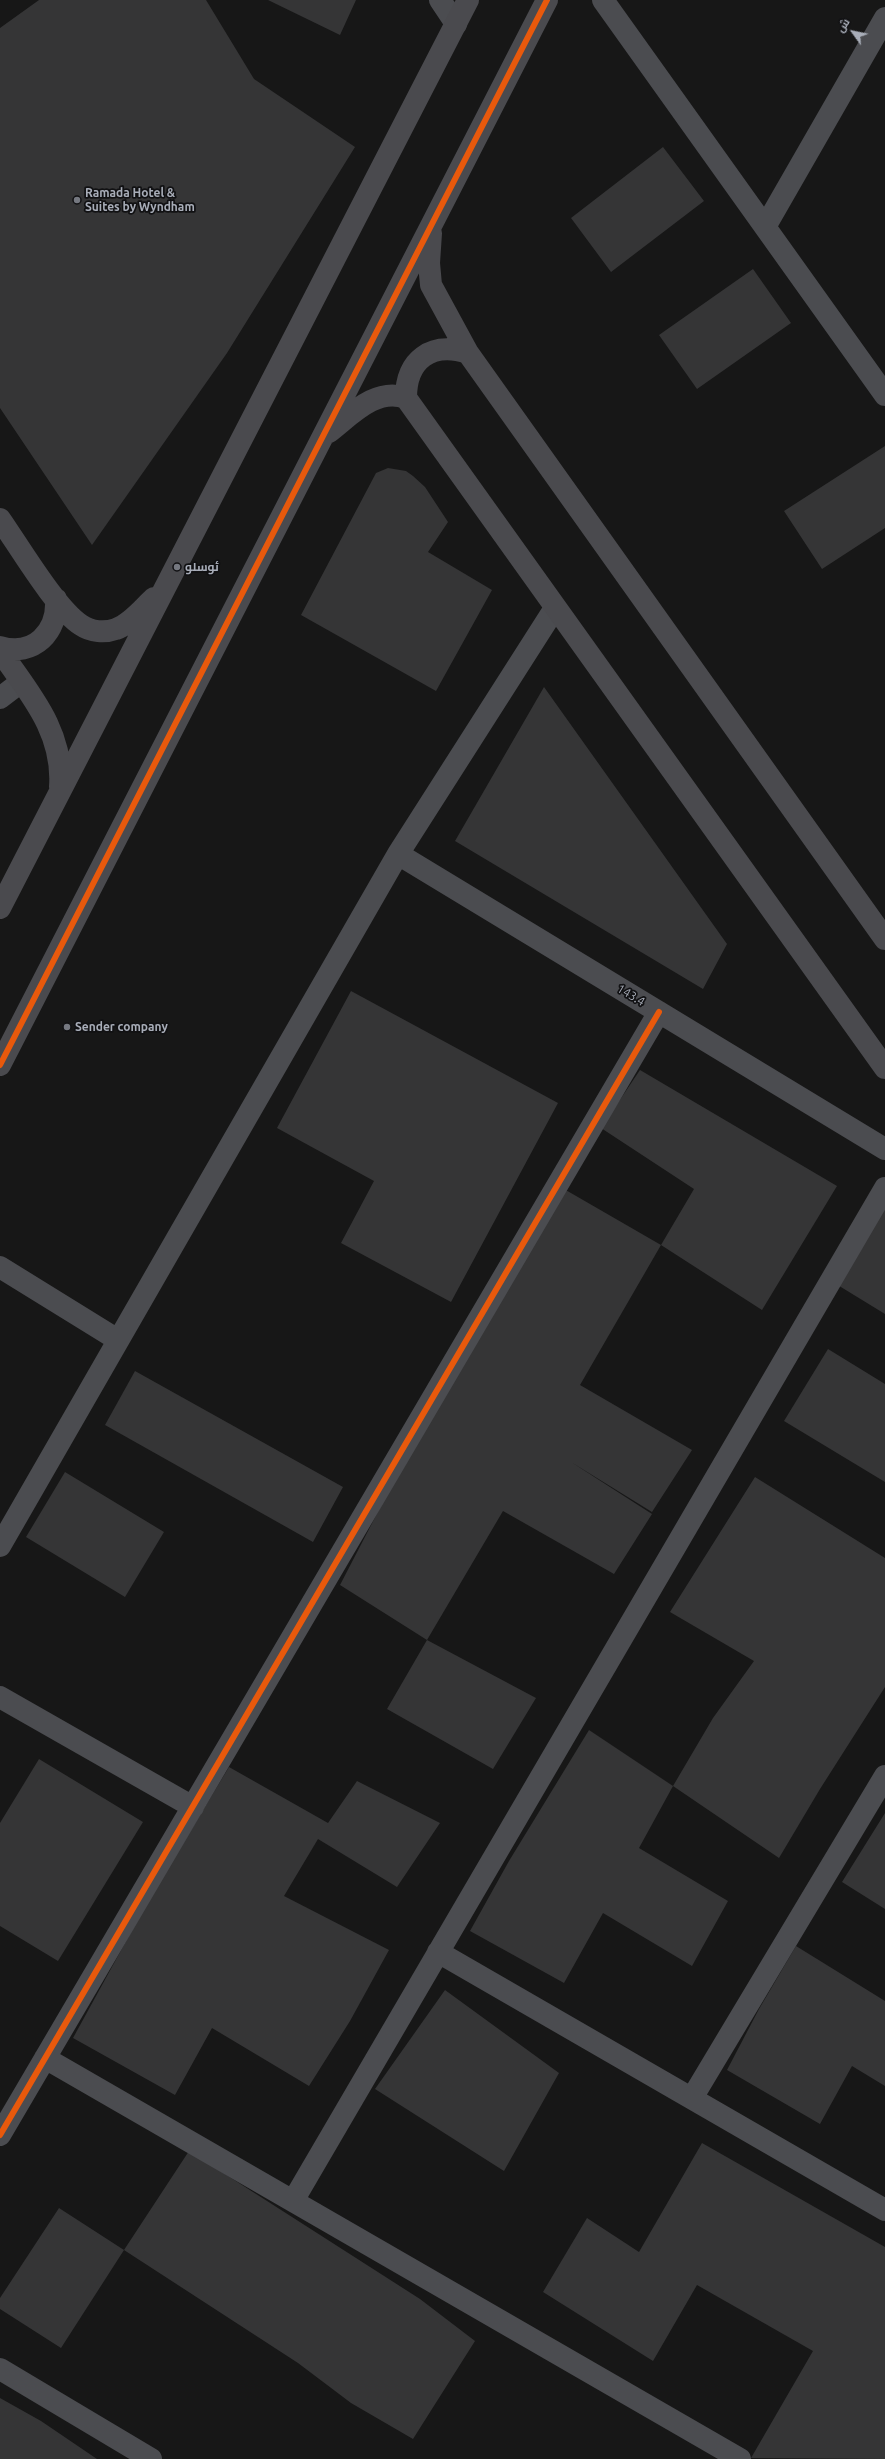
<!DOCTYPE html>
<meta charset="utf-8">
<style>
body{margin:0}
#map{position:relative;width:885px;height:2459px;overflow:hidden;background:#171717;font-family:Ubuntu,Cairo,sans-serif}
canvas{display:block}
.north{position:absolute;left:833px;top:12px;width:40px;height:40px;-webkit-text-stroke:3px #111113;paint-order:stroke;rotate:303deg;font-size:11px;font-weight:700;line-height:16px;text-align:center;color:#a8adb8}
.north::after{content:'';display:block;margin:auto;width:14px;height:18px;background:#a8adb8;clip-path:polygon(50% 0,100% 100%,50% 72%,0 100%)}
</style>
<div id="map">
<canvas width="885" height="2459"></canvas>
<div class="north">ش</div>
</div>
<script>
const ctx = document.querySelector('canvas').getContext('2d');
ctx.lineJoin = 'round';
function fillPath(path, color) {
  ctx.fillStyle = color;
  ctx.fill(path, 'evenodd');
}
function stroke(path, color, width, dash) {
  ctx.strokeStyle = color;
  ctx.lineWidth = width;
  ctx.lineCap = dash ? 'butt' : 'round';
  ctx.setLineDash(dash || []);
  ctx.stroke(path);
}
function drawText(font, color, halo, rows, align = 'center') {
  ctx.font = font + ' Ubuntu,Cairo,sans-serif';
  ctx.lineWidth = 3.5;
  ctx.setLineDash([]);
  ctx.textBaseline = 'middle';
  ctx.strokeStyle = halo;
  ctx.fillStyle = color;
  for (const [text, x, y, turn = 0] of rows) {
    ctx.save();
    ctx.translate(x, y);
    ctx.rotate((+turn || 0) * Math.PI / 180);
    ctx.textAlign = isNaN(turn) ? turn : align;
    if (halo) ctx.strokeText(text, 0, 0);
    ctx.fillText(text, 0, 0);
    ctx.restore();
  }
}
fillPath(new Path2D(`
 M 39,0 L 206,0 L 254,79 L 355,147 L 227,353 L 92,545 L 0,408 L 0,28 Z
 M 268,0 L 356,0 L 340,35 Z
 M 663,147 L 704,201 L 611,272 L 571,218 Z
 M 753,269 L 791,323 L 697,389 L 659,335 Z
 M 885,446 L 885,528 L 822,569 L 784,511 Z
 M 388,468 L 406,471 L 413,476 L 425,487 L 448,522 L 428,552 L 492,590 L 436,691 L 301,615 L 376,473 Z
 M 544,687 L 727,944 L 703,989 L 455,841 Z
 M 351,991 L 558,1103 L 451,1302 L 341,1243 L 374,1181 L 277,1128 Z
 M 640,1070 L 837,1186 L 762,1310 L 661,1245 L 580,1385 L 692,1450 L 652,1512 L 571,1462 L 652,1514 L 614,1574 L 503,1511 L 427,1640 L 340,1585 L 409,1452 L 564,1189 L 661,1245 L 694,1189 L 601,1128 Z
 M 885,1203 L 885,1314 L 836,1284 Z
 M 828,1349 L 885,1384 L 885,1482 L 784,1421 Z
 M 135,1371 L 343,1487 L 313,1542 L 105,1425 Z
 M 65,1472 L 164,1532 L 125,1597 L 26,1537 Z
 M 755,1477 L 885,1558 L 885,1687 L 820,1789 L 779,1858 L 673,1786 L 639,1848 L 728,1901 L 692,1966 L 603,1913 L 564,1983 L 470,1931 L 509,1861 L 589,1730 L 673,1786 L 713,1718 L 754,1661 L 670,1612 Z
 M 427,1640 L 536,1698 L 493,1769 L 387,1709 Z
 M 39,1759 L 143,1822 L 58,1961 L 0,1926 L 0,1823 Z
 M 229,1767 L 328,1823 L 357,1781 L 440,1823 L 397,1887 L 318,1839 L 284,1896 L 389,1950 L 350,2021 L 309,2086 L 212,2028 L 175,2095 L 73,2038 L 147,1903 Z
 M 885,1813 L 885,1909 L 842,1882 Z
 M 796,1946 L 885,2001 L 885,2086 L 852,2066 L 820,2124 L 727,2070 L 759,2009 Z
 M 445,1990 L 559,2073 L 504,2171 L 375,2089 Z
 M 702,2143 L 885,2247 L 885,2459 L 751,2458 L 813,2351 L 697,2285 L 653,2361 L 543,2292 L 587,2218 L 639,2252 Z
 M 189,2151 L 420,2299 L 475,2341 L 413,2439 L 351,2403 L 298,2363 L 124,2250 Z
 M 59,2208 L 124,2250 L 61,2348 L 0,2309 L 0,2298 Z
 M 0,2398 L 41,2421 L 97,2459 L 0,2459 Z`), '#353536');
stroke(new Path2D(`
 M 0,698 L 21,682`), '#4b4c50', 22);
stroke(new Path2D(`
 M 440,0 L 456,24
 M 603,0 L 885,395
 M 765,227 L 885,18
 M 398,854 L 885,1149
 M 0,1267 L 118,1340
 M 0,1546 L 398,854 L 555,608
 M 0,1697 L 193,1807
 M 438,1952 L 885,2210
 M 45,2058 L 740,2459
 M 692,2098 L 885,1776
 M 0,2135 L 659,1012
 M 293,2201 L 885,1188
 M 0,2369 L 151,2459`), '#4b4c50', 22);
stroke(new Path2D(`
 M 431,233 L 429,263 L 431,285 L 468,353 L 885,939
 M 406,398 C 406,360 431,341 468,353
 M 329,432 C 351,415 376,387 406,398 L 885,1068
 M 0,519 C 19,546 56,609 81,625 C 91,632 105,633 116,629 C 131,624 143,608 154,598
 M 0,647 C 34,657 58,632 56,599
 M 0,651 C 30,694 64,732 60,787
 M 0,908 L 468,0
 M 0,1065 L 547,0`), '#4a4a4e', 22);
stroke(new Path2D(`
 M 0,1065 L 547,0
 M 0,2135 L 659,1012`), '#e8590c', 6);
for (const [x, y, r, color] of [
 [77,200,4,"#757880"],
 [177,567,4,"#757880"],
 [67,1027,4,"#757880"]
]) {
  const dot = new Path2D();
  dot.arc(x, y, r, 0, 2 * Math.PI);
  ctx.fillStyle = color;
  ctx.fill(dot);
  stroke(dot, '#111113', 1.5);
}
drawText('bold 12px', '#a8adb8', '#111113', [
 ["Ramada Hotel &",85,193],
 ["Suites by Wyndham",85,207],
 ["ئوسلو",185,567],
 ["Sender company",75,1027]
], 'left');
drawText('12px', '#a8adb8', '#111113', [
 ["143.4",631,995,31]
]);
</script>
